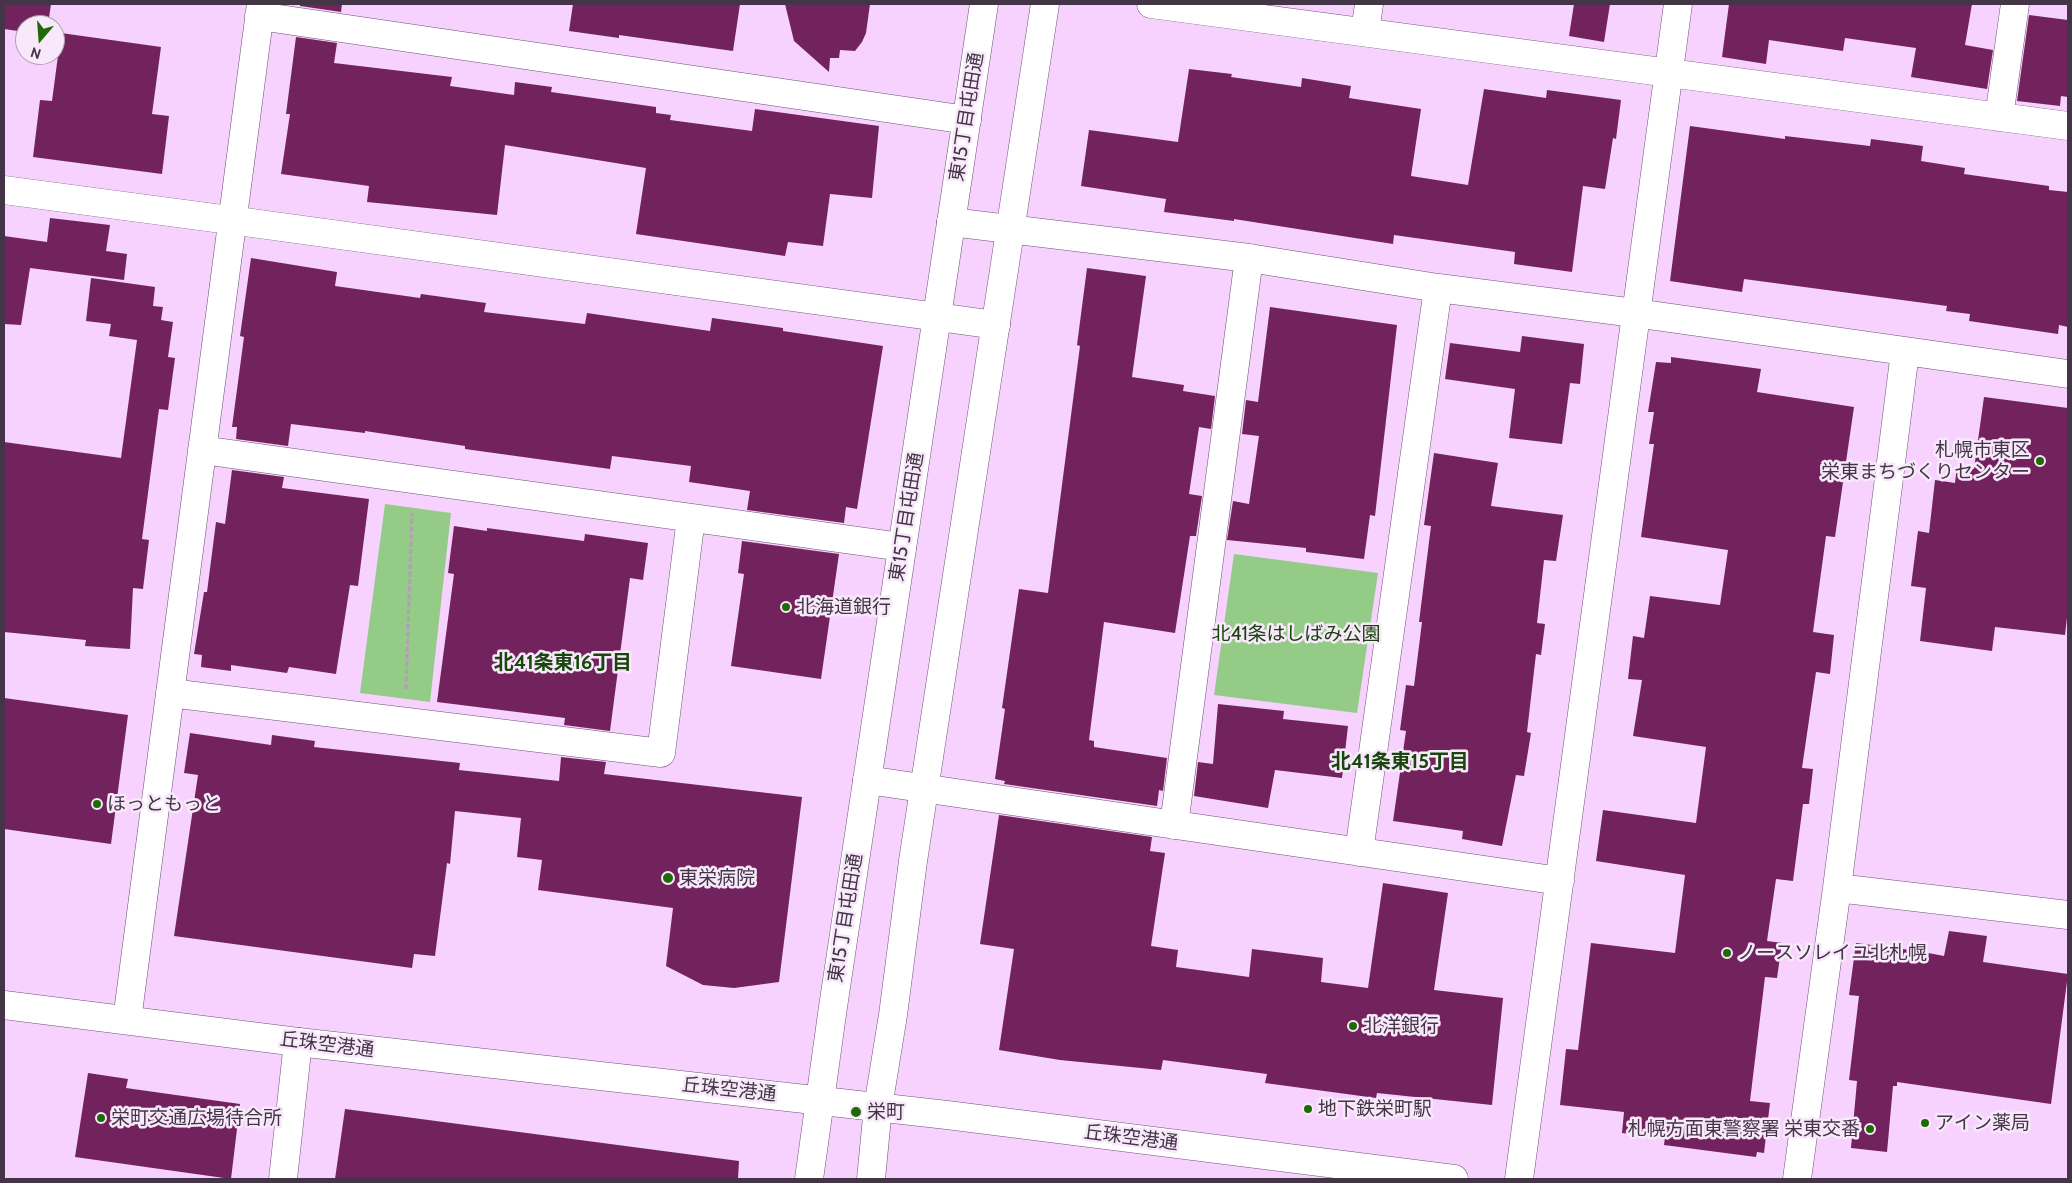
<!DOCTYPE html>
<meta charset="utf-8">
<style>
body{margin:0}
#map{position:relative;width:2072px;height:1183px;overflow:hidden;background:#f7d2ff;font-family:Cabin,sans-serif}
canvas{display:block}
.frame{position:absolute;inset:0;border:5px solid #433546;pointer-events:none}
.north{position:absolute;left:15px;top:15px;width:50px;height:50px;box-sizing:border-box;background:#f7e8fa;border:1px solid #afa0b2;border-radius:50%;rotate:198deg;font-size:14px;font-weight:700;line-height:20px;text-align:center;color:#433546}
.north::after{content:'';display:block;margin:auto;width:18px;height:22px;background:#1f6a07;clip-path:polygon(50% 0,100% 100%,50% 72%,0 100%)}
</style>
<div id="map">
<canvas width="2072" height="1183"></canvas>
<div class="frame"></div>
<div class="north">N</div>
</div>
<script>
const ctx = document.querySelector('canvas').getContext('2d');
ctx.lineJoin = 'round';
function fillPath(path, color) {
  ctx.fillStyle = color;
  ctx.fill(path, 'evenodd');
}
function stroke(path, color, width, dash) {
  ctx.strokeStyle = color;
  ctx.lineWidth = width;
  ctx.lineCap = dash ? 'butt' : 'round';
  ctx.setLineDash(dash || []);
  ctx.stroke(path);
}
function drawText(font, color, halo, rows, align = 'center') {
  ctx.font = font + ' Cabin,"Noto Sans JP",sans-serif';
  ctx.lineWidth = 5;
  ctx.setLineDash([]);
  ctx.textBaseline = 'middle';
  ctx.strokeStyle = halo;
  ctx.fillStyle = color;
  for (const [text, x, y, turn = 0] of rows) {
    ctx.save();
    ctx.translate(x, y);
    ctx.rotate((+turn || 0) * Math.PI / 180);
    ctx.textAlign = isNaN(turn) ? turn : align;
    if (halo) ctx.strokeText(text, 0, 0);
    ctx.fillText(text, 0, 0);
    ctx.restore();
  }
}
fillPath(new Path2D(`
 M 385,504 L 451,513 L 430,702 L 360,693 Z
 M 1234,554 L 1378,573 L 1357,713 L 1214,695 Z`), '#93cb87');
fillPath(new Path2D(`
 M 4,4 L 51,4 L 48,25 L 25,25 L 25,32 L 4,29 Z
 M 300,4 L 342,4 L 341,12 L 300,6 Z
 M 573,4 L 740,4 L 733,51 L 619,35 L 619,38 L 569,31 Z
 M 785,4 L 870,4 L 866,33 L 862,42 L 855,51 L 840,50 L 839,58 L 830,58 L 829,72 L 794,41 Z
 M 1574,4 L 1610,4 L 1604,42 L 1569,36 Z
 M 1729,4 L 1972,4 L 1965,45 L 1993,50 L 1987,89 L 1911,77 L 1916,48 L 1845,38 L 1843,51 L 1769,40 L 1766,64 L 1722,57 Z
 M 2029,15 L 2068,20 L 2068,97 L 2061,96 L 2060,106 L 2017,101 Z
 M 61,33 L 161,47 L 152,114 L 169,116 L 162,174 L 33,157 L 40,100 L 52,101 Z
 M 296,37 L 337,43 L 334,63 L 452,77 L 450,86 L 514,95 L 515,82 L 552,87 L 551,92 L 656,107 L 656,113 L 671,115 L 670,120 L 752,131 L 755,109 L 879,126 L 872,198 L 830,194 L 823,246 L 788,242 L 785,256 L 636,234 L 646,168 L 505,145 L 497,215 L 367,202 L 369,186 L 281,174 L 290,114 L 286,114 Z
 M 1189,69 L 1232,74 L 1231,77 L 1301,87 L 1302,78 L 1351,86 L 1349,98 L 1421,109 L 1411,176 L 1468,185 L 1484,89 L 1546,98 L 1547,90 L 1621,100 L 1616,139 L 1613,138 L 1605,189 L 1583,186 L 1572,272 L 1514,264 L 1515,252 L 1394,235 L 1393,244 L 1234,219 L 1234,221 L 1164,212 L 1166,199 L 1081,186 L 1089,130 L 1178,142 Z
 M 1690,126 L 1785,139 L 1785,136 L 1870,146 L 1871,139 L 1923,146 L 1921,161 L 1965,168 L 1964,174 L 2049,186 L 2049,190 L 2068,192 L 2068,327 L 2059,325 L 2058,334 L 1969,321 L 1970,314 L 1946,311 L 1947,306 L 1744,279 L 1742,292 L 1670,281 Z
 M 50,218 L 110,225 L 106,251 L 127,254 L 124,280 L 30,268 L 21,325 L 4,324 L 4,236 L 47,242 Z
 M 251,258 L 337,272 L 335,286 L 420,298 L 421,294 L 486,303 L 484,312 L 585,324 L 587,313 L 710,331 L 712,318 L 783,328 L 783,331 L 883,346 L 857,509 L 846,507 L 844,523 L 747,510 L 750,491 L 689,482 L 691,466 L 612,456 L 610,469 L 465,449 L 465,446 L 365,431 L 365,433 L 291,424 L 288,446 L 236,439 L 237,427 L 232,427 L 244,337 L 240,336 Z
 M 1087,268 L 1146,276 L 1132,377 L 1184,385 L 1183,391 L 1215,396 L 1211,429 L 1199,427 L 1189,494 L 1202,496 L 1196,536 L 1190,536 L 1175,633 L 1104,622 L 1089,740 L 1094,741 L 1094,747 L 1167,758 L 1163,791 L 1159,790 L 1157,806 L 1004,784 L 1005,781 L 995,779 L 1005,709 L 1002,708 L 1019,589 L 1048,593 L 1080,346 L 1077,345 Z
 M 91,278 L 155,287 L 153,306 L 163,307 L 161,320 L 173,322 L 168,357 L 175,358 L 168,410 L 159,409 L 142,539 L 149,540 L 143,589 L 133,588 L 130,649 L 85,646 L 86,640 L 4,632 L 4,442 L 121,458 L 137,340 L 109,336 L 111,324 L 86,321 Z
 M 1270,307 L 1397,325 L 1375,516 L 1370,515 L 1364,559 L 1306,552 L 1306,548 L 1227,540 L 1233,501 L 1249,504 L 1259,436 L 1242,434 L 1246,400 L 1258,402 Z
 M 1522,336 L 1584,344 L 1580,384 L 1570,383 L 1562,444 L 1509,438 L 1515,389 L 1445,379 L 1450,343 L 1520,352 Z
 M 1671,357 L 1761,369 L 1757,392 L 1854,407 L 1835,537 L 1826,536 L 1813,632 L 1834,635 L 1830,674 L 1816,672 L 1802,768 L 1813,769 L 1809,804 L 1803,804 L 1793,881 L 1776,879 L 1767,941 L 1782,943 L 1777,978 L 1765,977 L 1750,1101 L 1770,1103 L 1764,1153 L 1757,1152 L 1756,1157 L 1664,1145 L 1665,1137 L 1622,1133 L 1624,1112 L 1560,1105 L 1566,1049 L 1578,1050 L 1591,943 L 1675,953 L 1685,875 L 1596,861 L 1603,810 L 1696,823 L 1706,747 L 1633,736 L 1642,680 L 1628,679 L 1633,636 L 1644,638 L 1650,596 L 1720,605 L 1728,550 L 1641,537 L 1654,444 L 1649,444 L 1654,412 L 1648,412 L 1656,362 L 1671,363 Z
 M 1984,397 L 2068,408 L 2068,609 L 2065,635 L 1995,627 L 1992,651 L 1920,641 L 1926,588 L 1911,586 L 1918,531 L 1929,533 L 1935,480 L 1955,483 L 1957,467 L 1974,469 Z
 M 1434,453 L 1498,463 L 1491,506 L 1563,515 L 1556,561 L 1544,560 L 1537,623 L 1545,624 L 1541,655 L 1536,654 L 1527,732 L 1531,733 L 1524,776 L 1516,775 L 1502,846 L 1462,839 L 1463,831 L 1393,821 L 1406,731 L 1400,730 L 1406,685 L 1414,686 L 1422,622 L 1419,622 L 1431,526 L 1424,525 Z
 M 232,470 L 284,477 L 282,488 L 369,499 L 358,586 L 350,585 L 336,674 L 289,667 L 287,673 L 231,665 L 231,671 L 201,667 L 202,655 L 194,654 L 204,592 L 207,592 L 216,522 L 225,524 Z
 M 454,526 L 487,531 L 487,528 L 584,541 L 585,534 L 648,543 L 643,580 L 630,578 L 610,731 L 564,725 L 565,718 L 437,702 L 454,574 L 448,573 Z
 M 742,541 L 839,554 L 821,679 L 731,666 L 744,574 L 738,573 Z
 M 4,698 L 128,715 L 111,844 L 4,829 Z
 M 1218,704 L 1284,711 L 1283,719 L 1348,726 L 1342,778 L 1275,770 L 1268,808 L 1194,796 L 1198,762 L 1213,764 Z
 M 190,733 L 271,745 L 272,735 L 315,741 L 314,747 L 460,763 L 459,770 L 559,781 L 561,757 L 606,762 L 604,774 L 802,797 L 779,982 L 734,988 L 703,985 L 666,966 L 673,908 L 538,890 L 542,860 L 517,857 L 521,818 L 455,811 L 450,864 L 447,863 L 435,956 L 414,954 L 412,968 L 174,936 L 198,775 L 184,773 Z
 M 999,815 L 1152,837 L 1150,851 L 1165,853 L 1151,946 L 1178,950 L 1176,967 L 1249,977 L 1252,949 L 1323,958 L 1321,982 L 1368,988 L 1383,883 L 1448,893 L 1434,990 L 1503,998 L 1492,1105 L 1377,1093 L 1376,1098 L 1265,1083 L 1267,1074 L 1163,1060 L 1161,1070 L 1060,1060 L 999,1050 L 1014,949 L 980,944 Z
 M 1949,931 L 1987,936 L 1983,962 L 2068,974 L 2051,1104 L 1897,1082 L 1897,1086 L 1893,1086 L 1887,1152 L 1851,1148 L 1857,1081 L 1849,1080 L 1859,996 L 1849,995 L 1856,943 L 1918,951 L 1944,956 Z
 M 88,1073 L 128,1079 L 126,1088 L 240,1104 L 231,1179 L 75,1157 Z
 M 345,1109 L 739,1161 L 738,1179 L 335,1179 Z`), '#72235d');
const minor = new Path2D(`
 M 1151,4 L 2068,126
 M 259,16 L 967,120
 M 1365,32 L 1369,4
 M 1999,117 L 2015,4
 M 4,190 L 252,223 L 996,325
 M 951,222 L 1249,258 L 1438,288 L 1635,313 L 2068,374
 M 202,450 L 902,547
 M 170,693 L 661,753 L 691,518
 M 867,780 L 1560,881
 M 1174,825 L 1249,258
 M 1359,852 L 1438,288
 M 1837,888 L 2068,915
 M 127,1020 L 261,4
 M 283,1179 L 298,1042
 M 1519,1179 L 1678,4
 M 1797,1179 L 1837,888 L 1905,352`);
const tertiary = new Path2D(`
 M 809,1179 L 833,1007 L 984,4
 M 871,1179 L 878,1107 L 893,1015 L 913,861 L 1045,4`);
const secondary = new Path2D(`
 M 4,1005 L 298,1042 L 947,1115 L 1454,1179`);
stroke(minor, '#6f5076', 29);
stroke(tertiary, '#6f5076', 29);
stroke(secondary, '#6f5076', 29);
stroke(new Path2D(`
 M 406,689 L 412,513`), '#b79abd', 3, [5, 2.5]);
stroke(minor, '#fff', 28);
stroke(tertiary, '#fff', 28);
stroke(secondary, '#fff', 28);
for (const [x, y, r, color] of [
 [2040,461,5,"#1f6a07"],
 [786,607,5,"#1f6a07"],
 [97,804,5,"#1f6a07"],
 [668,878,6,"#1f6a07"],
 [1727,953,5,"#1f6a07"],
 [1353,1026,5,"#1f6a07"],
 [1308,1109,5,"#1f6a07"],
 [856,1112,6,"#1f6a07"],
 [101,1118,5,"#1f6a07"],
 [1925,1123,5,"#1f6a07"],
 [1870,1129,5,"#1f6a07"]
]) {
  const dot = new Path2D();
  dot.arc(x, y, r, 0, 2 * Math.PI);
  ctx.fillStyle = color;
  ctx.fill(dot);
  stroke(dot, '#f7e8fa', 2);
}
drawText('19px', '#433546', '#f7e8fa', [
 ["東15丁目屯田通",967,117,-81],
 ["東15丁目屯田通",907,517,-81],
 ["東15丁目屯田通",846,918,-81],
 ["丘珠空港通",327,1045,7],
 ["丘珠空港通",729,1090,6],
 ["丘珠空港通",1131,1138,7]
]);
drawText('19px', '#433546', '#f7e8fa', [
 ["札幌市東区",2030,450,"right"],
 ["栄東まちづくりセンター",2030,472,"right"],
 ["北海道銀行",796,607],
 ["ほっともっと",107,804],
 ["東栄病院",679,878],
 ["ノースソレイユ北札幌",1737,953],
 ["北洋銀行",1363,1026],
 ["地下鉄栄町駅",1318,1109],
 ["栄町",867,1112],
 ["栄町交通広場待合所",111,1118],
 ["アイン薬局",1935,1123],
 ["札幌方面東警察署 栄東交番",1860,1129,"right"]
], 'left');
drawText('19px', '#16420b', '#f7e8fa', [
 ["北41条はしばみ公園",1296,634]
]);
drawText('bold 20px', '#18460c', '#f7e8fa', [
 ["北41条東16丁目",563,663],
 ["北41条東15丁目",1400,762]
]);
</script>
